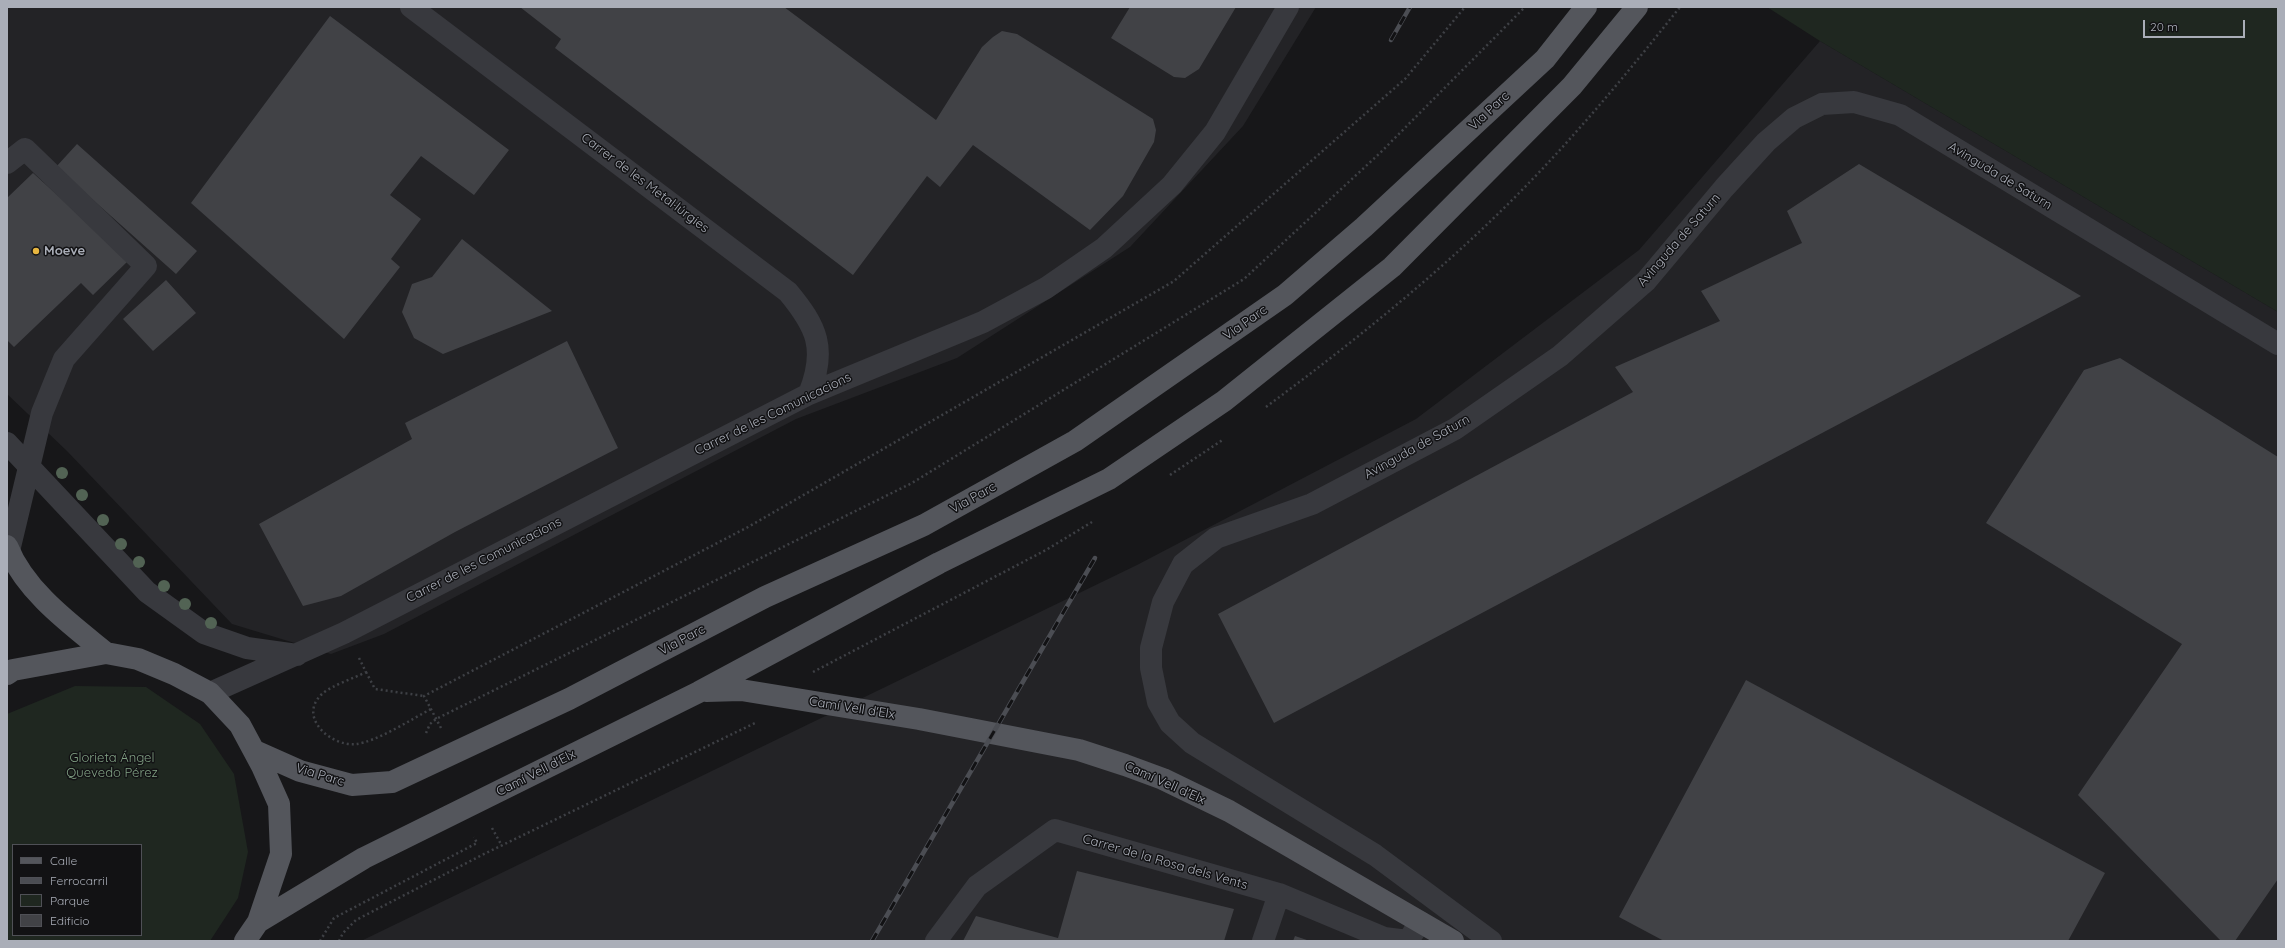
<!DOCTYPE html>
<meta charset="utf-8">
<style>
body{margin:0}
#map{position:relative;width:2285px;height:948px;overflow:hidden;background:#171719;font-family:Quicksand,sans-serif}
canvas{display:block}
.frame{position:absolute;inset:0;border:8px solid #aaaeb8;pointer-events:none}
.legend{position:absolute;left:12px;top:844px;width:130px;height:92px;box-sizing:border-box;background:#121214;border:1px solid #4f5056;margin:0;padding:5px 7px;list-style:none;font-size:12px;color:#aaaeb8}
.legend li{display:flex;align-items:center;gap:8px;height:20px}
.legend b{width:20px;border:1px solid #4f5056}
.scale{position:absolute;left:2143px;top:20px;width:102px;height:18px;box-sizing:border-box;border:2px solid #aaaeb8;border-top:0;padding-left:5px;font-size:12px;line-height:14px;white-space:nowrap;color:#aaaeb8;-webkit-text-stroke:3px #121214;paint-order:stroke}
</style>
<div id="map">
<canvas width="2285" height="948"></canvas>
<div class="frame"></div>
<ul class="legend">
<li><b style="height:5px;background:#54565c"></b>Calle</li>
<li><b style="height:5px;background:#4b4d53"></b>Ferrocarril</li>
<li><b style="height:11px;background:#1f2720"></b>Parque</li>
<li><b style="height:11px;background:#414246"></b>Edificio</li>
</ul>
<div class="scale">20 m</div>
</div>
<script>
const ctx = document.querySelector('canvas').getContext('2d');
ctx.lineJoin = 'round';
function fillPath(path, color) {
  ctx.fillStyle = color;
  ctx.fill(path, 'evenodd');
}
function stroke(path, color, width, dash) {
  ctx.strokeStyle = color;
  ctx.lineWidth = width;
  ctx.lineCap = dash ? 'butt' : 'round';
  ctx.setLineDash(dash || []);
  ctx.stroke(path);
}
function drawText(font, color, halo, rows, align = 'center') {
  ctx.font = font + ' Quicksand,sans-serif';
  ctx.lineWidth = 3;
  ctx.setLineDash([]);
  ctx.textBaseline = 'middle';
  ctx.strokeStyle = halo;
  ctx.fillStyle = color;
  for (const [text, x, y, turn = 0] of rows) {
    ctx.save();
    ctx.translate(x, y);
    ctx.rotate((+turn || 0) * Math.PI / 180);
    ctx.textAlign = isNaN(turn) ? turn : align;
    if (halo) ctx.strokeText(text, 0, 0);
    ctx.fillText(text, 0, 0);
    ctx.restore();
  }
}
fillPath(new Path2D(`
 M 7,7 L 1316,7 L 1243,126 L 1130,247 L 957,358 L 796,419 L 384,634 L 331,654 L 232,624 L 67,451 L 7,394 Z
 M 1820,41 L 2278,312 L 2278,941 L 361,941 L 1137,565 L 1416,419 L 1639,250 Z`), '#232326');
fillPath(new Path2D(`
 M 1767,7 L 2278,7 L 2278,312 L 1820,41 Z
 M 75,686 L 146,687 L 200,724 L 234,774 L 248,852 L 238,898 L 210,941 L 7,941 L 7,714 ZM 13,845 L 141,845 L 141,935 L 13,935 Z`), '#1f2720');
fillPath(new Path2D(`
 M 520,7 L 784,7 L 936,120 L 982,47 L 993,37 L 1002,31 L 1017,34 L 1153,119 L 1156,130 L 1154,142 L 1123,196 L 1090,230 L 973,145 L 940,187 L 927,176 L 853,275 L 555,48 L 561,39 Z
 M 1130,7 L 1236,7 L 1199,69 L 1185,78 L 1174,77 L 1111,38 Z
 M 330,16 L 509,150 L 474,195 L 421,156 L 390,195 L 421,219 L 391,259 L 400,267 L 344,339 L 191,203 Z
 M 77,144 L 197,251 L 176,274 L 56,167 Z
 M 1859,164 L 2081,296 L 1274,723 L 1218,614 L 1633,392 L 1615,367 L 1720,321 L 1701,291 L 1802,243 L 1787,211 Z
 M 33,173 L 129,260 L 93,295 L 81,283 L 14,347 L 7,340 L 7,198 Z
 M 462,239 L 552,311 L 443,354 L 414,338 L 402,312 L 412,284 L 432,277 Z
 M 166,280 L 196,313 L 153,351 L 123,319 Z
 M 567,341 L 618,448 L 455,532 L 341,596 L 303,606 L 259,524 L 412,439 L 405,423 Z
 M 2120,358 L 2278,457 L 2278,879 L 2235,941 L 2221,941 L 2078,795 L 2182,644 L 1986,523 L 2084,370 Z
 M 1746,680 L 2105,873 L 2068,941 L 1664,941 L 1619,917 Z
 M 1077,871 L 1234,909 L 1224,941 L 963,941 L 976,916 L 1058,938 Z
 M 1295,936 L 1310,941 L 1293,941 Z`), '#414246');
stroke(new Path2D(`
 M 1266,407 C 1363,335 1462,255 1545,166 C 1592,116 1637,61 1680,7
 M 1170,475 L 1224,439
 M 359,658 L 366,672 C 355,678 332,685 322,694 C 297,717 331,747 356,744 C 376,742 412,719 431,709
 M 366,672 L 375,689 L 424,696
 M 813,672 L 1046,550 L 1092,522
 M 441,728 L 424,696 L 748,527 L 1174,281 L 1405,79 L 1465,7
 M 426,733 L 430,724 L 436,719 L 912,483 L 1244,279 L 1380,153 L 1525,7
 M 492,828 L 502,846
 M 320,941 L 334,918 L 477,843 L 474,837
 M 339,941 L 343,933 L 356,920 L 484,854 L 755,723`), '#3e4045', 2.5, [2, 3]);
stroke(new Path2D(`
 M 411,7 L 788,292 C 817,327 827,349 809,394
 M 7,163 L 25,149 L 146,266 L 64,359 L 42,413 L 9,551
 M 7,443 L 147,592 L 204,633 L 247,648 L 297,655
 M 210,693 L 344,633 L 809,394 L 983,322 L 1046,288 L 1104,248 L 1172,185 L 1215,132 L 1288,7
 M 936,941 L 977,886 L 1055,830 L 1279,894 L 1384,938 L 1408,941 L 1420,922
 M 1263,941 L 1279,894
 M 1491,941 L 1375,855 L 1192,743 L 1170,723 L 1158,702 L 1151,668 L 1151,648 L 1163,602 L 1183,564 L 1216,538 L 1312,504 L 1455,429 L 1560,356 L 1646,281 L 1724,188 L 1766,142 L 1794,118 L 1822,104 L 1854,102 L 1900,115 L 2278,344`), '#38393e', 22);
stroke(new Path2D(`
 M 7,546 C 25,591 69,623 106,653
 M 7,674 L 13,670 L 106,653 L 138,659 L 174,674 L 210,693 L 240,725 L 262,766 L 279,804 L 281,854 L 258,922 L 245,941
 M 706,691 L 741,690 L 919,719 L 1079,750 L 1125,765 L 1163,779 L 1229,811 L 1453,941
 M 255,751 L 300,771 L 352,785 L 392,782 L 569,699 L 765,597 L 924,525 L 1075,441 L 1285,295 L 1364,227 L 1545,59 L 1586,7
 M 258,922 L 364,858 L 699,692 L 939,563 L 1109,479 L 1224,401 L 1392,267 L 1572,86 L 1637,7`), '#54565c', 22);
const rail = new Path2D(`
 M 1391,40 L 1410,7
 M 872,941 L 1095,558`);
stroke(rail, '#4b4d53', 4.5);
stroke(rail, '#121214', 3, [9]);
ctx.fillStyle = '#526354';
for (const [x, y] of [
 [62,473],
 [82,495],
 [103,520],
 [121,544],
 [139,562],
 [164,586],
 [185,604],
 [211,623]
]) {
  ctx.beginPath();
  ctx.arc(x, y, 6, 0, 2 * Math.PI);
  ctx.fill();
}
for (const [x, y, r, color] of [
 [36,251,4,"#e8b640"]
]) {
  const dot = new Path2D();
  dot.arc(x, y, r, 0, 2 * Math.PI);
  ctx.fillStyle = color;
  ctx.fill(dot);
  stroke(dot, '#121214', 1.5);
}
drawText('13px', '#aaaeb8', '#121214', [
 ["Via Parc",1489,111,-43],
 ["Avinguda de Saturn",2000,176,31],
 ["Carrer de les Metal·lúrgies",645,183,37],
 ["Avinguda de Saturn",1679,240,-49],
 ["Via Parc",1245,323,-35],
 ["Carrer de les Comunicacions",773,414,-26],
 ["Avinguda de Saturn",1417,447,-29],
 ["Via Parc",973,498,-29],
 ["Carrer de les Comunicacions",484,560,-27],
 ["Via Parc",682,640,-28],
 ["Camí Vell d'Elx",852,708,9],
 ["Camí Vell d'Elx",536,773,-27],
 ["Via Parc",320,775,17],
 ["Camí Vell d'Elx",1165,783,24],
 ["Carrer de la Rosa dels Vents",1165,862,16]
]);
drawText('bold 13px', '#aaaeb8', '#121214', [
 ["Moeve",44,251]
], 'left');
drawText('13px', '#82a285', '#121214', [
 ["Glorieta Ángel",112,758],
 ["Quevedo Pérez",112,773]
]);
</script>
